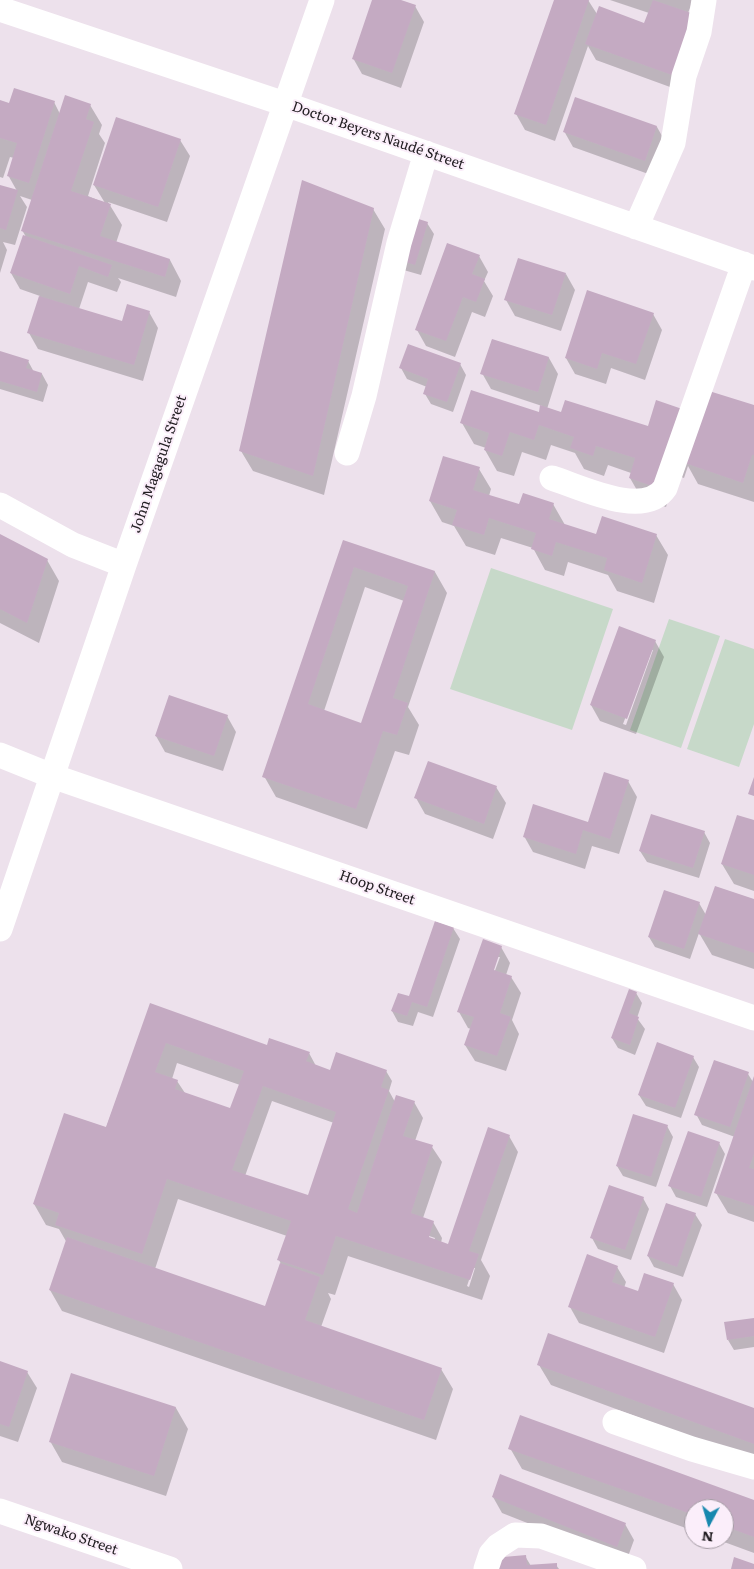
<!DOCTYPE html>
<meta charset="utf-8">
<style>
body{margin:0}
#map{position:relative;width:754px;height:1569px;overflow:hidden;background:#ede1ec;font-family:Literata,serif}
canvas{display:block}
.north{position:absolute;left:684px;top:1499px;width:50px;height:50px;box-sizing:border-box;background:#fbeefa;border:1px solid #a49ba4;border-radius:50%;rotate:186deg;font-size:14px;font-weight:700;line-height:20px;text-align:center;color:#221e22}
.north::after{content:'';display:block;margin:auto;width:18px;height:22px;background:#1788ae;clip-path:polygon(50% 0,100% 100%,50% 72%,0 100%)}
</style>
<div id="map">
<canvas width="754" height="1569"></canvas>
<div class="north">N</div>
</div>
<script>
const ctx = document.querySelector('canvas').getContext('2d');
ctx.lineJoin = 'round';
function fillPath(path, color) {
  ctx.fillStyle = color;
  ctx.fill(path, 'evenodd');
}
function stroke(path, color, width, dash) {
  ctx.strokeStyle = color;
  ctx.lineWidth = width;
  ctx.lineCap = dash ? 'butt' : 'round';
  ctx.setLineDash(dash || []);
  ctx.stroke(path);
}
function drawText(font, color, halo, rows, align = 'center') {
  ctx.font = font + ' Literata,serif';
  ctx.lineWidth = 4;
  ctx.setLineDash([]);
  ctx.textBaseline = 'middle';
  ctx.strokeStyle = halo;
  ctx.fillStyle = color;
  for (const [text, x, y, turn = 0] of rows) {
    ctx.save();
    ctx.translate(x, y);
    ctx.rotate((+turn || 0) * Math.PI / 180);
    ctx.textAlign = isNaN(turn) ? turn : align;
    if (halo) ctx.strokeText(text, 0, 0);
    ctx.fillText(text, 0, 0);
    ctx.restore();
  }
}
fillPath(new Path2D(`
 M 491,568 L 613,609 L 572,730 L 450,689 Z
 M 669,619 L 720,636 L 681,748 L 630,730 Z
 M 725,639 L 754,649 L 754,724 L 739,767 L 687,749 Z`), '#c7d9c9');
fillPath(new Path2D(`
 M 374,0 L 397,0 L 415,6 L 424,22 L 401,88 L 362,74 L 353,58 Z
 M 555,0 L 588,0 L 597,14 L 645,25 L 649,13 L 610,0 L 693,0 L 688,13 L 681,91 L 596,60 L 588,46 L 555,141 L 525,130 L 516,114 Z
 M 576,99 L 657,127 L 666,143 L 654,176 L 573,147 L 564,131 Z
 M 0,102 L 10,105 L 54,102 L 60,114 L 90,105 L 102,125 L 99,134 L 105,143 L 88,196 L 105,203 L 94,185 L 180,140 L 190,156 L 167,222 L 108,202 L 122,225 L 116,243 L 170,260 L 181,281 L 176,297 L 118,278 L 121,282 L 117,292 L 88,282 L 79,309 L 123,323 L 149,312 L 158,328 L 143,381 L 38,349 L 29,333 L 40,296 L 20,289 L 11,273 L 26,237 L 22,230 L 32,200 L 20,196 L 27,207 L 15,245 L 3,242 L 7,250 L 0,273 L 0,186 L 17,191 L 8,175 L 14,158 L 10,157 L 3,178 L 0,177 Z
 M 373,209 L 385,229 L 324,495 L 253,471 L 241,451 Z
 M 427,223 L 434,234 L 421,275 L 400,269 Z
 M 479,256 L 488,272 L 484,281 L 493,296 L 485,317 L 472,312 L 455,357 L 426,346 L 417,330 Z
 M 566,274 L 575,290 L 561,331 L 515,316 L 506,300 Z
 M 653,314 L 662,330 L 645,380 L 611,368 L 606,384 L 575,374 L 566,358 Z
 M 492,340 L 549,358 L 558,374 L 547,409 L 562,414 L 649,428 L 687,412 L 754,407 L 754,502 L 698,484 L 688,466 L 684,478 L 676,475 L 666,507 L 642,499 L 630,478 L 631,473 L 608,465 L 604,476 L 584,469 L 575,453 L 551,445 L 546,460 L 522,452 L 514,476 L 497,471 L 485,450 L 486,448 L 474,444 L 462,423 L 540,413 L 542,406 L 491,389 L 482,373 Z
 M 0,352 L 28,361 L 34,372 L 42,374 L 48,385 L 43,402 L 0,389 Z
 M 460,364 L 466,375 L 453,412 L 431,404 L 425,394 L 427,387 L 407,379 L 401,368 Z
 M 479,469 L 491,489 L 489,496 L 520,506 L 553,504 L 565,525 L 597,535 L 656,535 L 668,555 L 654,603 L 617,591 L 608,575 L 568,562 L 564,576 L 545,570 L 533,548 L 501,538 L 495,555 L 466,546 L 454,526 L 442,522 L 430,501 Z
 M 0,536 L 47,560 L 59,581 L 39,643 L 0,623 Z
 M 344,542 L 435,572 L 447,593 L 408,707 L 419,725 L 409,755 L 395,751 L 367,829 L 276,797 L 264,776 ZM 365,587 L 404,601 L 362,725 L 324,711 Z
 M 655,641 L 664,657 L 636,734 L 600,721 L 591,705 ZM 651,650 L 653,650 L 626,725 L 623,724 Z
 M 227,716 L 236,732 L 223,771 L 165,752 L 156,736 Z
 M 628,781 L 637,797 L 619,854 L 592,846 L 585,869 L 533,852 L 524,836 L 589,823 Z
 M 496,787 L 506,803 L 493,839 L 425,814 L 416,798 Z
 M 754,822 L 754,891 L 734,884 L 722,864 Z
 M 704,832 L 710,843 L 699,878 L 647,862 L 640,851 Z
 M 754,900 L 754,969 L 712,955 L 699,933 L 690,959 L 655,947 L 649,937 L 699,903 L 706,915 Z
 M 453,928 L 460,939 L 433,1017 L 418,1012 L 413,1026 L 398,1022 L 392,1011 L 409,998 Z
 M 501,947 L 510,963 L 506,975 L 511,977 L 521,993 L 512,1020 L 519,1034 L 506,1071 L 475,1061 L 465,1045 L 471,1029 L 468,1028 L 459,1012 ZM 497,957 L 500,957 L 493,976 L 491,975 Z
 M 636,993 L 642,1003 L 637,1018 L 645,1029 L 635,1055 L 618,1048 L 612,1038 Z
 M 151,1004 L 267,1047 L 309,1053 L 316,1066 L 331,1071 L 386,1071 L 392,1081 L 389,1091 L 395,1102 L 414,1102 L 423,1118 L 415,1141 L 432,1147 L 442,1162 L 423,1218 L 433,1222 L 442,1238 L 441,1243 L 450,1246 L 509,1136 L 518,1152 L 481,1260 L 490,1276 L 482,1300 L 348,1256 L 335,1295 L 328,1293 L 331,1299 L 321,1327 L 441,1369 L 453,1389 L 436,1440 L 62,1311 L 50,1290 L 67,1243 L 59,1229 L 46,1225 L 34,1204 L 106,1128 ZM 177,1063 L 240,1085 L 230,1111 L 185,1093 L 177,1081 L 172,1079 ZM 272,1101 L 334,1123 L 312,1199 L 245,1176 ZM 178,1199 L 287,1236 L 279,1260 L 281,1264 L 266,1308 L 155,1269 ZM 370,1216 L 435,1238 L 434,1240 ZM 473,1268 L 475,1268 L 469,1287 L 467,1286 Z
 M 693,1057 L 699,1067 L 681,1118 L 646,1106 L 639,1095 Z
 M 715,1061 L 748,1074 L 753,1082 L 754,1079 L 754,1222 L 728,1213 L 716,1193 L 735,1137 L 702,1125 L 696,1114 Z
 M 667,1126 L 673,1137 L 656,1187 L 623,1176 L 617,1166 Z
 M 719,1143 L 725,1154 L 707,1207 L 676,1197 L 670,1186 Z
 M 643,1198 L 649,1209 L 631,1260 L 598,1249 L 592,1238 Z
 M 695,1214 L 702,1225 L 683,1277 L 654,1267 L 648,1256 Z
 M 617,1267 L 626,1282 L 624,1288 L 638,1293 L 673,1284 L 682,1300 L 664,1353 L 579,1323 L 570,1307 Z
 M 754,1319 L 754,1347 L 734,1350 L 728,1340 Z
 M 0,1362 L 27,1372 L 37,1388 L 18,1442 L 0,1436 Z
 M 539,1365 L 754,1409 L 754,1460 L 551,1385 Z
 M 72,1375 L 176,1408 L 188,1429 L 166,1496 L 62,1462 L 50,1441 Z
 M 510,1448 L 754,1501 L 754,1553 L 716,1539 L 724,1539 L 724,1509 L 694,1509 L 694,1531 L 522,1469 Z
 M 493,1497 L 625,1524 L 634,1540 L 626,1562 L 502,1513 Z
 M 525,1556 L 531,1566 L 556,1565 L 559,1569 L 494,1569 Z`), '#0003');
fillPath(new Path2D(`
 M 372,0 L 401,0 L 416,5 L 392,73 L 352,59 Z
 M 554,0 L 589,0 L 546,125 L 514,114 Z
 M 653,0 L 694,14 L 672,75 L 585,44 L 599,6 L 644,23 Z
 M 14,88 L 55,101 L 29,183 L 7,176 L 17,143 L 0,138 L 0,100 L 9,103 Z
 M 65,95 L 91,104 L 86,119 L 94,122 L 71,191 L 111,204 L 100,236 L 170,259 L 165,277 L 21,231 Z
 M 575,97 L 657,126 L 645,161 L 563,132 Z
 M 116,117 L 181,139 L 158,207 L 93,185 Z
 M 302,180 L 374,208 L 313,476 L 239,451 Z
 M 0,185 L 18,190 L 6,230 L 0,228 Z
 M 406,215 L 428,222 L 415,265 L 393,258 Z
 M 23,235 L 112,265 L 108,277 L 79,266 L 70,294 L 10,273 Z
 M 447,243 L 480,255 L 472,274 L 485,279 L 476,302 L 463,297 L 446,341 L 415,330 Z
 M 518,258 L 566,273 L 552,315 L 504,300 Z
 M 587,290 L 654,313 L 636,364 L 602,353 L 597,369 L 565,358 Z
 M 39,296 L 122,321 L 127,304 L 150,311 L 134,365 L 27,333 Z
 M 492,339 L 549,357 L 538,392 L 480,374 Z
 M 408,344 L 461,363 L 447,402 L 423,394 L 428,379 L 399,368 Z
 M 0,351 L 29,360 L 26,368 L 42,373 L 37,392 L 0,381 Z
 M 471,390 L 539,412 L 540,405 L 561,412 L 565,400 L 648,426 L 656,400 L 688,411 L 655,487 L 629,478 L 635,458 L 596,446 L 593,456 L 570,448 L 574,437 L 539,425 L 534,440 L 510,432 L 502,456 L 484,450 L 489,433 L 460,423 Z
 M 709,391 L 754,405 L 754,455 L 752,455 L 743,483 L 685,463 Z
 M 443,456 L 480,467 L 473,490 L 519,504 L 523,493 L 554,503 L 549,519 L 596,534 L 602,516 L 657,534 L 642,583 L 604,570 L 607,558 L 556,542 L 552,556 L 531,549 L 536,533 L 489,518 L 484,535 L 452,525 L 457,510 L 429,501 Z
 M 0,534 L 48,559 L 27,623 L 0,609 Z
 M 343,540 L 435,571 L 393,698 L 408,703 L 397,735 L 383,731 L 356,809 L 262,777 ZM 354,567 L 408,586 L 361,723 L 308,704 Z
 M 619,626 L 656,640 L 627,719 L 590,705 Z
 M 169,695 L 228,715 L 214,756 L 155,736 Z
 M 428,761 L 497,786 L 484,824 L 414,798 Z
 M 604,772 L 629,780 L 610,839 L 583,830 L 576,854 L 523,837 L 533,804 L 588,822 Z
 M 754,777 L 754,796 L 748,794 Z
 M 651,814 L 705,831 L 693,868 L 639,851 Z
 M 737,815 L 754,820 L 754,875 L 721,864 Z
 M 715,886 L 754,899 L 754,953 L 698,934 Z
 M 664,890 L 700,902 L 684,949 L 648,937 Z
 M 435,921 L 454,927 L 427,1007 L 412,1002 L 407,1016 L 391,1011 L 398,993 L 409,996 Z
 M 483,939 L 502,946 L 494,970 L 512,976 L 500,1013 L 511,1017 L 497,1056 L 464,1045 L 474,1017 L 457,1012 Z
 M 629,989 L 637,992 L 629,1013 L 639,1017 L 630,1045 L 611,1038 Z
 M 150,1003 L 267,1045 L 269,1038 L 310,1052 L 306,1061 L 330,1070 L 336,1052 L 387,1070 L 381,1087 L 389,1090 L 348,1209 L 357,1213 L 396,1095 L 415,1101 L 403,1136 L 433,1145 L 411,1213 L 434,1221 L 429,1237 L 448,1244 L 488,1127 L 510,1135 L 469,1251 L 479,1254 L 470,1280 L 336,1236 L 323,1275 L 277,1260 L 291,1221 L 167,1179 L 142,1254 L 55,1225 L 59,1213 L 33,1204 L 64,1113 L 106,1127 ZM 166,1043 L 244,1071 L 230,1108 L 175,1089 L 178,1080 L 155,1072 ZM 263,1086 L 336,1112 L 308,1195 L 232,1170 Z
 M 657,1042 L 694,1056 L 675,1108 L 638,1095 Z
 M 714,1060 L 749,1072 L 730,1127 L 694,1115 Z
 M 754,1076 L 754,1154 L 749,1168 L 754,1169 L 754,1206 L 714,1193 Z
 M 633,1114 L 668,1125 L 651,1177 L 616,1166 Z
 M 688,1131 L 720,1142 L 701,1197 L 668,1186 Z
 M 609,1185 L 644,1197 L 625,1250 L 590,1238 Z
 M 666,1203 L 696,1213 L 677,1267 L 647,1256 Z
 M 67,1237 L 265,1306 L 280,1263 L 320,1277 L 305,1320 L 442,1368 L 424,1420 L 49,1290 Z
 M 587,1254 L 618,1266 L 612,1282 L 638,1291 L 644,1273 L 674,1283 L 655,1337 L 568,1307 Z
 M 754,1318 L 754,1336 L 727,1340 L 724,1322 Z
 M 548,1333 L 754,1408 L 754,1444 L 537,1365 Z
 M 0,1361 L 28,1371 L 9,1427 L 0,1424 Z
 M 71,1373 L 176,1407 L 154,1476 L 49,1442 Z
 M 520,1415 L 754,1500 L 754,1537 L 724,1526 L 724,1509 L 694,1509 L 694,1515 L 508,1449 Z
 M 500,1474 L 626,1523 L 617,1547 L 492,1497 Z
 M 526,1555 L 527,1565 L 557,1563 L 557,1569 L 492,1569 L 492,1558 Z
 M 734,1557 L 754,1564 L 754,1569 L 731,1569 Z`), '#c4aac2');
stroke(new Path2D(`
 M 0,9 L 285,104 L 754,268
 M 636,227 L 673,143 L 684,76 L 699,32 L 704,0
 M 347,453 L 364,396 L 399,243 L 426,153
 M 552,478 C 580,487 644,519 665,488 L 744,264
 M 0,505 L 73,545 L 124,565
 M 0,755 L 52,776 L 754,1018
 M 0,929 L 124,565 L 322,0
 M 615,1422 L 692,1449 L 754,1467
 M 0,1511 L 170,1569
 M 486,1569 L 491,1554 L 498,1546 L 515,1535 L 541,1536 L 634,1569`), '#fff', 25);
drawText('14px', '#221e22', '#fbeefa', [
 ["Doctor Beyers Naudé Street",378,136,19],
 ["John Magagula Street",159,464,-71],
 ["Hoop Street",377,888,19],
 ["Ngwako Street",71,1535,19]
]);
</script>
